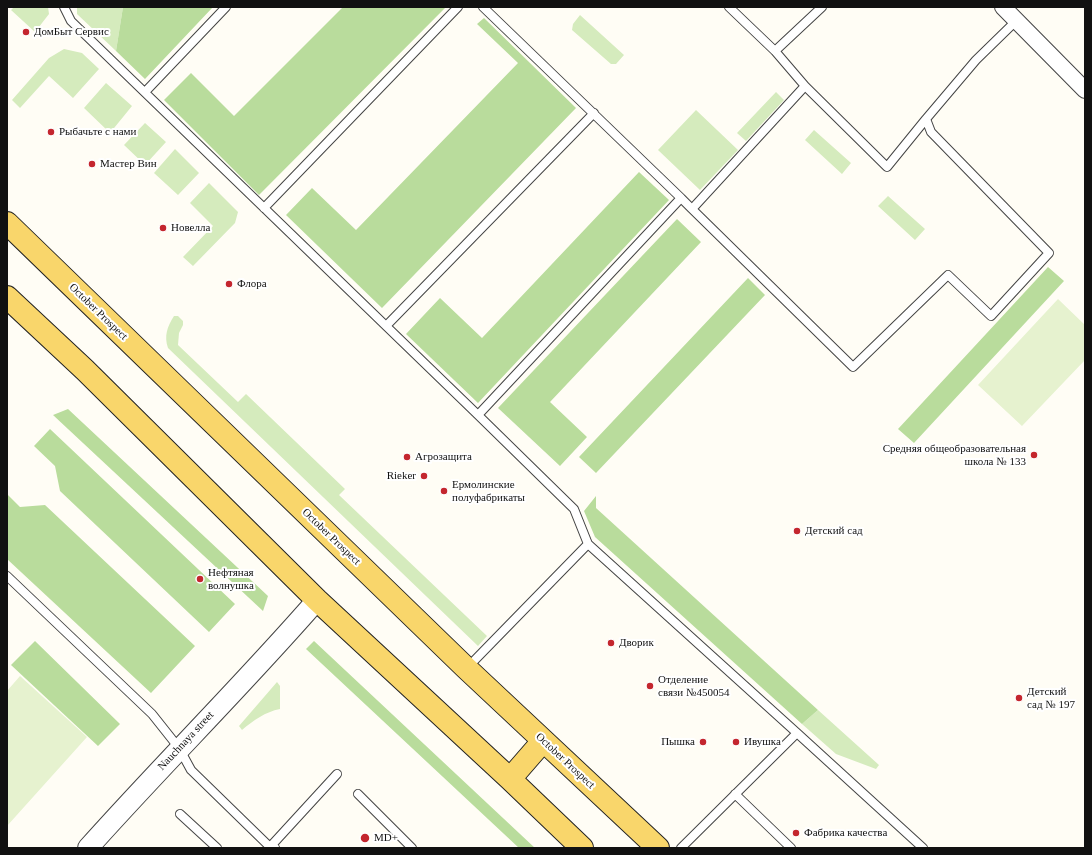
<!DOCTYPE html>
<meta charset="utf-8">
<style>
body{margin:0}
#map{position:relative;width:1092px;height:855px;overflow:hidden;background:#fffdf5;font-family:"Times New Roman",serif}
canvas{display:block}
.frame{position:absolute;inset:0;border:8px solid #111;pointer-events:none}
</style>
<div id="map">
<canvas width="1092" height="855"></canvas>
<div class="frame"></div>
</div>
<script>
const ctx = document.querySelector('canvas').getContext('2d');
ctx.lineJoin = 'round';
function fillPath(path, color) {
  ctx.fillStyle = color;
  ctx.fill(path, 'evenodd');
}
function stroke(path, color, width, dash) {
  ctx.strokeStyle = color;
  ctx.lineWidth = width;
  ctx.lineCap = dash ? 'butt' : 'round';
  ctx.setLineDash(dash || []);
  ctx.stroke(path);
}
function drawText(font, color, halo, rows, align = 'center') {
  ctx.font = font + ' "Times New Roman",serif';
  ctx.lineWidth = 4;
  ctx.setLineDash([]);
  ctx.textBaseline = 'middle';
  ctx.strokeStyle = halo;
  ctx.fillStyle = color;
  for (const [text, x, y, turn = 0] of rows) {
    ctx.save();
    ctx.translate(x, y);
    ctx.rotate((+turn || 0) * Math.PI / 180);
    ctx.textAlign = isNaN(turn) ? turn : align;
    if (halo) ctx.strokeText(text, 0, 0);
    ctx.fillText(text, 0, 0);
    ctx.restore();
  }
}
fillPath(new Path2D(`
 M 14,7 L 48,7 L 49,14 L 35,32 L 11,10 Z
 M 77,7 L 123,7 L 116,51 L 77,14 Z
 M 580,15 L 624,55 L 616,64 L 611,64 L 572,30 L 573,24 Z
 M 64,49 L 82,53 L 99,69 L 73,98 L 49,76 L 20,108 L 12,100 L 49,58 Z
 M 106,83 L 132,106 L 110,133 L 84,108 Z
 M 776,92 L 784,100 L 746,141 L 737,133 Z
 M 696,110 L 738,150 L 700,190 L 658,150 Z
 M 145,123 L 166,142 L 145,165 L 124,145 Z
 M 814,130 L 851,163 L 842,174 L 805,140 Z
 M 175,149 L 199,173 L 178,195 L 154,173 Z
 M 209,183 L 238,212 L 235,223 L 193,266 L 183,257 L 213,226 L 190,203 Z
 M 888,196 L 925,229 L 915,240 L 878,206 Z
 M 174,316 L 178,316 L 183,321 L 183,325 L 179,333 L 178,345 L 238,402 L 246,394 L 345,489 L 339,495 L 487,636 L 478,646 L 168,348 C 164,336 167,327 174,316 Z
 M 277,682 L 280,686 L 280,709 C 265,712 254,720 242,730 L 239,726 Z
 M 818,710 L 879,765 L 876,769 L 836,754 L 802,724 Z`), '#d5ebbd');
fillPath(new Path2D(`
 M 123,7 L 213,7 L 145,79 L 116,51 Z
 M 343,7 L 446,7 L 259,195 L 164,100 L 191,73 L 234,116 Z
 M 484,18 L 576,108 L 382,308 L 286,215 L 312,188 L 356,230 L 518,63 L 477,24 Z
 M 639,172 L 669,200 L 478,403 L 406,334 L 440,298 L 482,338 Z
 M 677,219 L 701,242 L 550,402 L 587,437 L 560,466 L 498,408 Z
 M 1048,267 L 1064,281 L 914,443 L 898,429 Z
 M 748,278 L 765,295 L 596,473 L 579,457 Z
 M 68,409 L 268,596 L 263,611 L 53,415 Z
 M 50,429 L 235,604 L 209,632 L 60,491 L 55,466 L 34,446 Z
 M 7,494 L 20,507 L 45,505 L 195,646 L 151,693 L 7,559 Z
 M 596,496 L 596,508 L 818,710 L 802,724 L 595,537 L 584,511 Z
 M 35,641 L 120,724 L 98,746 L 11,665 Z
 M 314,641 L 535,848 L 519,848 L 306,649 Z`), '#b9dc9c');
fillPath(new Path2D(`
 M 1058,299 L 1085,325 L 1085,360 L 1022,426 L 978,385 Z
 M 20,676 L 87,737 L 7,826 L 7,691 Z`), '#e6f2cf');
const service = new Path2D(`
 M 64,7 L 71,21 L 478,415
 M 775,51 L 822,7
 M 805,86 L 887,167 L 926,119
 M 145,92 L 226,7
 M 681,198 L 692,209 L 805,86 L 775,51 L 729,7
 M 264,208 L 458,7
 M 692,209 L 853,367 L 948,275 L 991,316 L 1049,253 L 931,132 L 926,119 L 976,60 L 1017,20
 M 386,326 L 594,113
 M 588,544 L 797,733
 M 7,576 L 152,714 L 179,748 L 191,770 L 270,847 L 275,848
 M 467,668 L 588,544 L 574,509 L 478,415 L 681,198 L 483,7
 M 358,794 L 412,848
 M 735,794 L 791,848
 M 180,814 L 217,848
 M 270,847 L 337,774
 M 681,848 L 797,733 L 923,848`);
const minor = new Path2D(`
 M 1003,7 L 1085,90`);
const tertiary = new Path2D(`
 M 88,848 C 163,764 243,685 317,600`);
const primary = new Path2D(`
 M 7,223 L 466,668 L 658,848
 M 7,297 L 85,370 L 317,600 L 510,779 L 582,848
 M 510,779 L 543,741`);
stroke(service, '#444', 10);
stroke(minor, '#444', 18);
stroke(tertiary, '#444', 22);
stroke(primary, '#222', 24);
stroke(service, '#fff', 8);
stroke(minor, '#fff', 16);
stroke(tertiary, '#fff', 20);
stroke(primary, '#f9d66b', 22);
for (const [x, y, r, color] of [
 [26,32,4,"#c4262e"],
 [51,132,4,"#c4262e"],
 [92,164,4,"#c4262e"],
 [163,228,4,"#c4262e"],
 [229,284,4,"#c4262e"],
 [1034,455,4,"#c4262e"],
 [407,457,4,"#c4262e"],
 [424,476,4,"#c4262e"],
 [444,491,4,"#c4262e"],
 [797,531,4,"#c4262e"],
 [200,579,4,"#c4262e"],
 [611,643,4,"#c4262e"],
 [650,686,4,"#c4262e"],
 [1019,698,4,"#c4262e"],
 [703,742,4,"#c4262e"],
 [736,742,4,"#c4262e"],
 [796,833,4,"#c4262e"],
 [365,838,5,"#c4262e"]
]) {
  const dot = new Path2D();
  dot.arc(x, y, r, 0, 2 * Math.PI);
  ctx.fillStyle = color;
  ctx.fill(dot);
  stroke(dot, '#fff', 1.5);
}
drawText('11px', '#111', '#fff', [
 ["ДомБыт Сервис",34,32],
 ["Рыбачьте с нами",59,132],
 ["Мастер Вин",100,164],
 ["Новелла",171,228],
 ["Флора",237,284],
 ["Средняя общеобразовательная",1026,449,"right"],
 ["школа № 133",1026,462,"right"],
 ["Агрозащита",415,457],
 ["Rieker",416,476,"right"],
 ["Ермолинские",452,485],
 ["полуфабрикаты",452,498],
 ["Детский сад",805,531],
 ["Нефтяная",208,573],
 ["волнушка",208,586],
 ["Дворик",619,643],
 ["Отделение",658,680],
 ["связи №450054",658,693],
 ["Детский",1027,692],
 ["сад № 197",1027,705],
 ["Пышка",695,742,"right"],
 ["Ивушка",744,742],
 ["Фабрика качества",804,833],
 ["MD+",374,838]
], 'left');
drawText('11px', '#111', '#fff', [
 ["October Prospect",98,312,44],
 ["October Prospect",331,537,44],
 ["Nauchnaya street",186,741,-47],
 ["October Prospect",565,761,43]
]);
</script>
